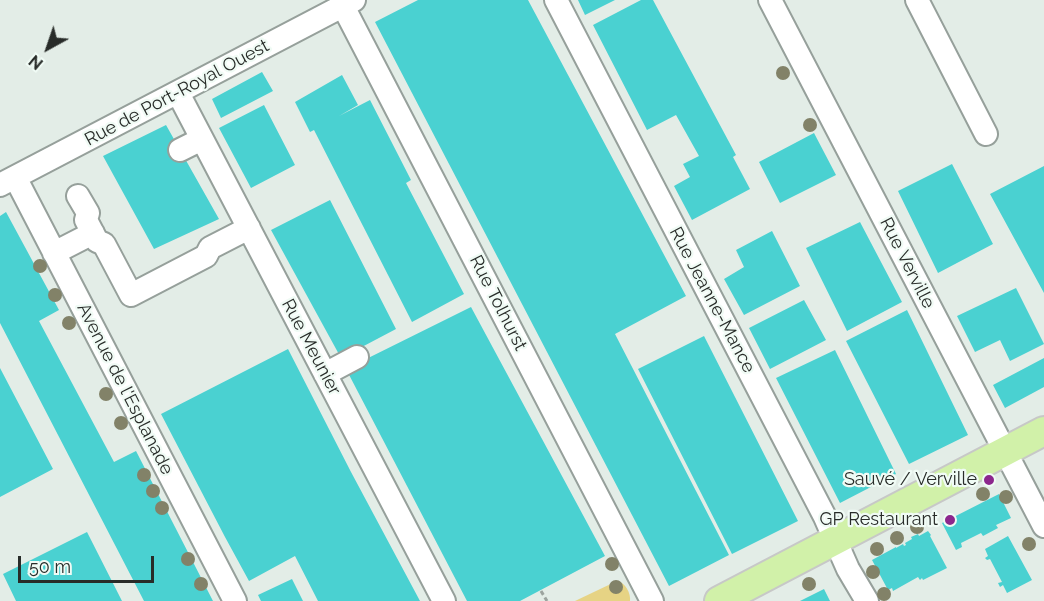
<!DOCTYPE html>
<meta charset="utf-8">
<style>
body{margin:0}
#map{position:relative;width:1044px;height:601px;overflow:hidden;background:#e3ede7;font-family:Raleway,sans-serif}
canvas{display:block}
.north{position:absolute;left:18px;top:18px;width:60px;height:60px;-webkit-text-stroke:4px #f0fbf5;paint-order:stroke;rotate:220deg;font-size:16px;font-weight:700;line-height:24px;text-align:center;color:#282c29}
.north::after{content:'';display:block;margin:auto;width:21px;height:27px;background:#282c29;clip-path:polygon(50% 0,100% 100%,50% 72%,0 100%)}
.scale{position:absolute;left:18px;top:556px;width:136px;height:27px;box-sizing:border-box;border:3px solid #282c29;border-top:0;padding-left:8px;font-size:18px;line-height:21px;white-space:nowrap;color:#282c29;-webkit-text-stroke:4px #f0fbf5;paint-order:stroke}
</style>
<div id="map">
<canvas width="1044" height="601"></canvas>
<div class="north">N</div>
<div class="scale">50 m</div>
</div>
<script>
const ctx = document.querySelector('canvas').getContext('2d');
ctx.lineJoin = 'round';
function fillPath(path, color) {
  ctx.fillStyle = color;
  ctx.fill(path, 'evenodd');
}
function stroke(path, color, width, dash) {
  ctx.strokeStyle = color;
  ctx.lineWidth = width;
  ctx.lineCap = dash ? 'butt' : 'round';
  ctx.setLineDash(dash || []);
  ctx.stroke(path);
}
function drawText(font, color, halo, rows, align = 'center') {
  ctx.font = font + ' Raleway,sans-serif';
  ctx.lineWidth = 4.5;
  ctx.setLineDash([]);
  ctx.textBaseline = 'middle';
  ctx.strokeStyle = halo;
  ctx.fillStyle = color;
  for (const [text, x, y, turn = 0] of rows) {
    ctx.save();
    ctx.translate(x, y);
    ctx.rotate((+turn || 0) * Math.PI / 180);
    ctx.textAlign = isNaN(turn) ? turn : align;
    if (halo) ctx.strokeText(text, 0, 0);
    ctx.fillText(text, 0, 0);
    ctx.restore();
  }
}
fillPath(new Path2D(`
 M 617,581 C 625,582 631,593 630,601 L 575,601 Z`), '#e6d384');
fillPath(new Path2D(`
 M 418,0 L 528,0 L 686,296 L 615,334 L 729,555 L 669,586 L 375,22 Z
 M 578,0 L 615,0 L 585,15 Z
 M 641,0 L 653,0 L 736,155 L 733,157 L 750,189 L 692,220 L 674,186 L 690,177 L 683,164 L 699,156 L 676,115 L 647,130 L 593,25 Z
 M 262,72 L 273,91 L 221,118 L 212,99 Z
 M 342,75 L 358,105 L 339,116 L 370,100 L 411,180 L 406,183 L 464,294 L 412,322 L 314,130 L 310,132 L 295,102 Z
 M 264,105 L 295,165 L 251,188 L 219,128 Z
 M 166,125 L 219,219 L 154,249 L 103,156 Z
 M 814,133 L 836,175 L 780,203 L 759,162 Z
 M 952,164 L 993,244 L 938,273 L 898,191 Z
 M 1044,166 L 1044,293 L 990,194 Z
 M 330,200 L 396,329 L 341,358 L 271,230 Z
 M 6,212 L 59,310 L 39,321 L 114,462 L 136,451 L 213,601 L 144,601 L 0,323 L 0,216 Z
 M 860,222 L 902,302 L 847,331 L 806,248 Z
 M 772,231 L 800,286 L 744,315 L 724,279 L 744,267 L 736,250 Z
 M 1016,288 L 1044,344 L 1010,361 L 1000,340 L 975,352 L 957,316 Z
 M 804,300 L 826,340 L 770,369 L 749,328 Z
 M 471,307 L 605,556 L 520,601 L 467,601 L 346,369 Z
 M 907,310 L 968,435 L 909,464 L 846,341 Z
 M 704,336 L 798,521 L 732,554 L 638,369 Z
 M 288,349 L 351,472 L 420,601 L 318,601 L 295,556 L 249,581 L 225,537 L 161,414 Z
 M 835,350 L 896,474 L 840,503 L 776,378 Z
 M 1044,358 L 1044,387 L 1005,408 L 993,385 Z
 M 0,368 L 53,469 L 0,497 Z
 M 999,494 L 1011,518 L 996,525 L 998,528 L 983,536 L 981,533 L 961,543 L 962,547 L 956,550 L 942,523 Z
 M 928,531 L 931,535 L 930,536 L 947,568 L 923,580 L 922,578 L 920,580 L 918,577 L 893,591 L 892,588 L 888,590 L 872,560 L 896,547 L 896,548 L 903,544 L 904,546 L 906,545 L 905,543 L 912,539 L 911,537 L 918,534 L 919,536 Z
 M 87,532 L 122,601 L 16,601 L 3,574 Z
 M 1008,536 L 1032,580 L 1007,593 L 1003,585 L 1000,587 L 998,583 L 1002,582 L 990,559 L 987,560 L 985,558 L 988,556 L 985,549 Z
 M 292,579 L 303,601 L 261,601 L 258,595 Z
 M 824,589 L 830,601 L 800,601 Z`), '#4ad1d1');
const minor = new Path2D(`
 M 556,0 L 825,517 L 848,569 L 867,601
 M 770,0 L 1044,526
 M 917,0 L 986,134
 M 343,6 L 652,601
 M 178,93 L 444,601
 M 180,150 L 202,139
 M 15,177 L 235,601
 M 0,185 L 354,0
 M 78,196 L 88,213 L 86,220 L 97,241 L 104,244 L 131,295 L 206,256 L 210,248 L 249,228
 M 54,253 L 93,233
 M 325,374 L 357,357`);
const major = new Path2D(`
 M 719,601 L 1044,431`);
stroke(minor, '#96a09b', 26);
stroke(major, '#c7c8c7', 32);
stroke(new Path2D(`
 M 541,591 L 547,601`), '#9ca49f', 3, [4.5, 3]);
stroke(minor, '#fff', 22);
stroke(major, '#d1f1a9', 28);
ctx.fillStyle = '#828268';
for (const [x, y] of [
 [783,73],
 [810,125],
 [40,266],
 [55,295],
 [69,323],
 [106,394],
 [121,423],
 [144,475],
 [153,491],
 [983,494],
 [1006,497],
 [162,508],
 [917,527],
 [897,538],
 [1029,544],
 [877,549],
 [188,559],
 [612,564],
 [873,572],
 [201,584],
 [809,584],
 [616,587],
 [884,594]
]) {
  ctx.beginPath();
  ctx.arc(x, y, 7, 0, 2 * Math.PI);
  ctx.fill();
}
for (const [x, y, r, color] of [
 [989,480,6,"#8c268d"],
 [950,520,6,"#8c268d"]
]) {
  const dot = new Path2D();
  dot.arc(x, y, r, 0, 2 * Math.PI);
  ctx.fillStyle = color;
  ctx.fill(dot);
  stroke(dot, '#f0fbf5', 2);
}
drawText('18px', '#282c29', '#f0fbf5', [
 ["Rue de Port-Royal Ouest",177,93,-28],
 ["Rue Verville",907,263,63],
 ["Rue Jeanne-Mance",712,300,62],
 ["Rue Tolhurst",498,303,63],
 ["Rue Meunier",311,347,62],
 ["Avenue de l'Esplanade",125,389,63]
]);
drawText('18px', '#282c29', '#f0fbf5', [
 ["Sauvé / Verville",977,480],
 ["GP Restaurant",938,520]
], 'right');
</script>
